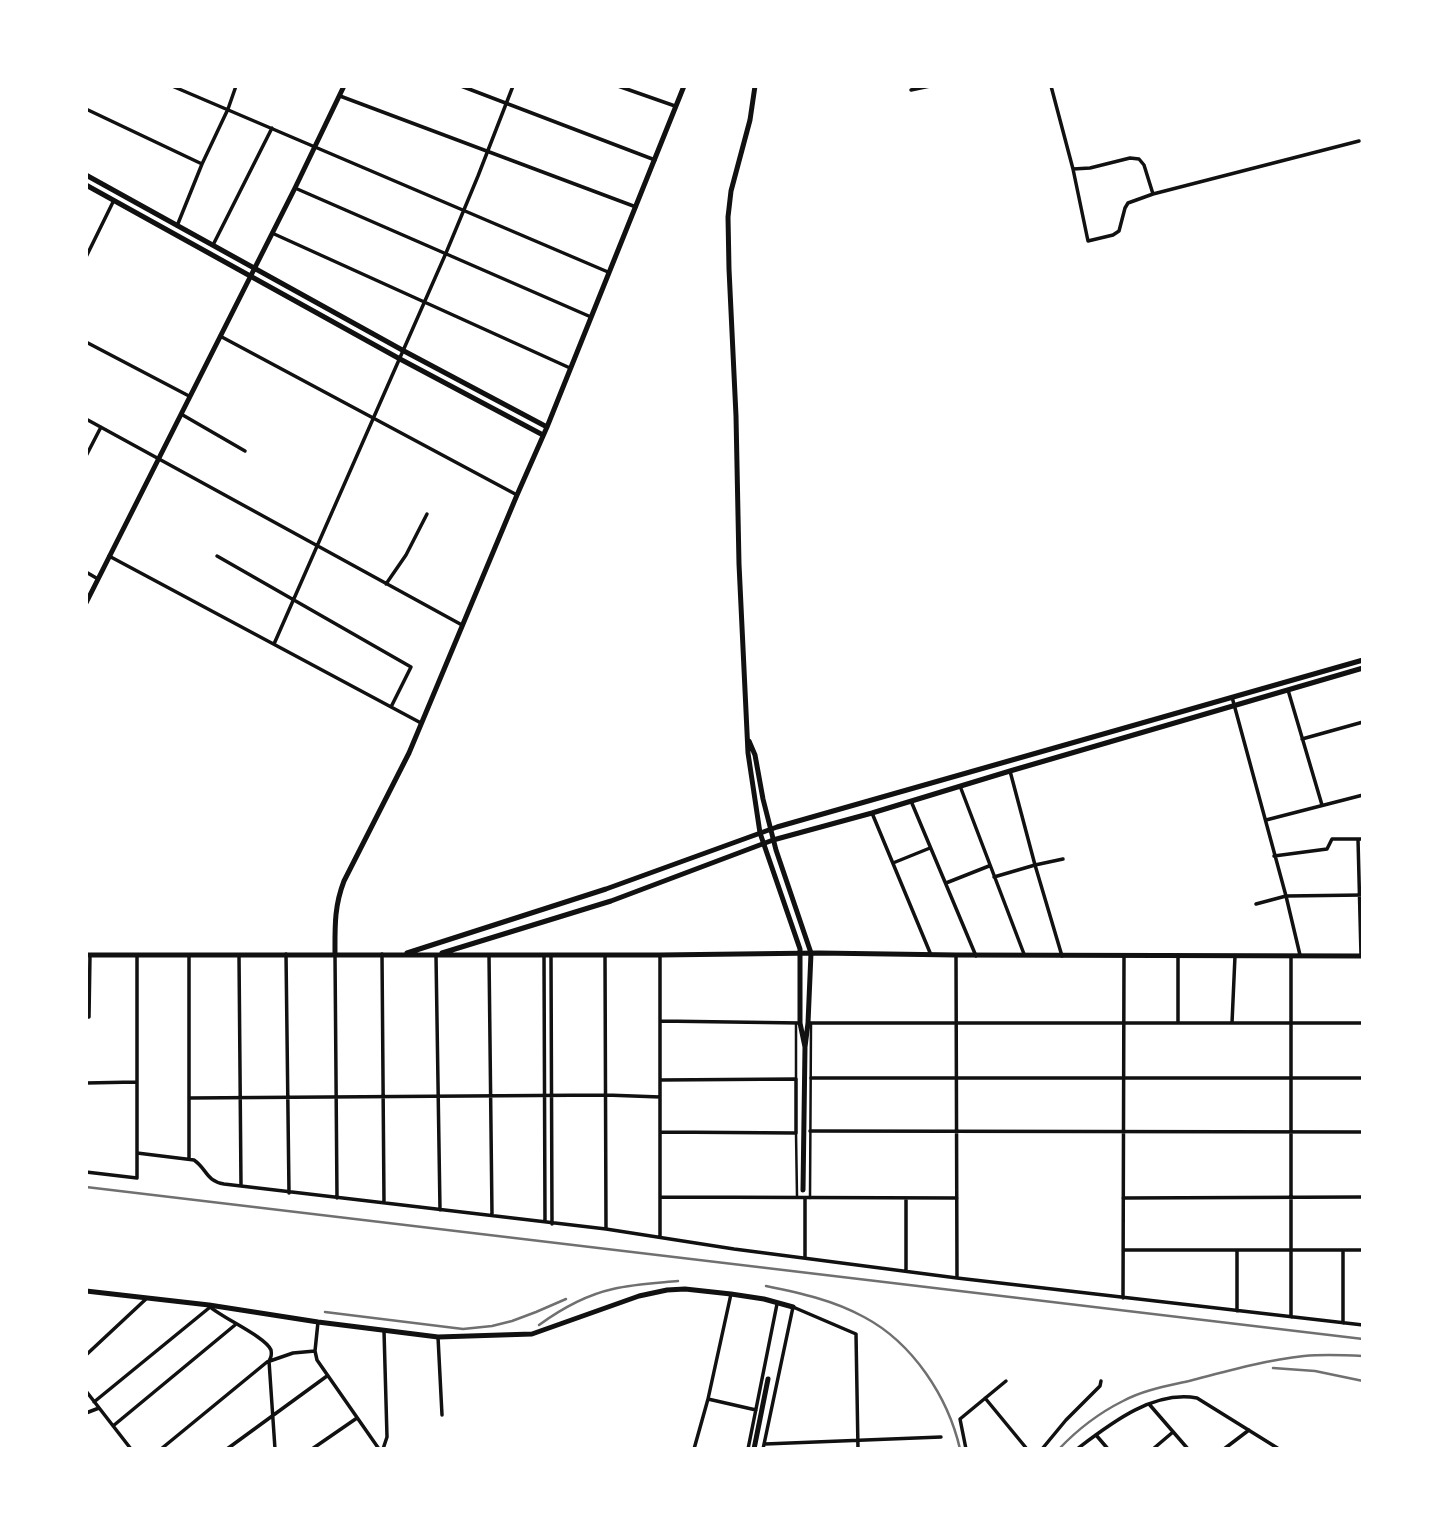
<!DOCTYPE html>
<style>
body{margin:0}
#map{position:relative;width:1449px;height:1535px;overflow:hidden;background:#fff;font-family:Rubik,sans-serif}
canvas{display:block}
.frame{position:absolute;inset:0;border:88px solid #fff;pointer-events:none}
</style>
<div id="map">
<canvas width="1449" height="1535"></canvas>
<div class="frame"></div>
</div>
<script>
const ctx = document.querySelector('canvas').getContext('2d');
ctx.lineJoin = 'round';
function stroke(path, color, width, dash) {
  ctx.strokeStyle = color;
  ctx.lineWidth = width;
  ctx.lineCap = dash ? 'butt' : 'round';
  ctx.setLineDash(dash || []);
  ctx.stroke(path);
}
stroke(new Path2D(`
 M 796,1023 L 796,1079
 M 796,1133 L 797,1196
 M 810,1198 L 811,1023`), '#111', 2.5);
stroke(new Path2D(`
 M 172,86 L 608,272
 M 461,86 L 655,160
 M 618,86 L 675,106
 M 1051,86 L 1073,169 L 1088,241 L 1113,235 L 1119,231 L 1125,208 L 1128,203 L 1153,194 L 1359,141
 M 911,90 L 930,86
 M 340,96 L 636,207
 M 86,109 L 202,164
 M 1073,169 L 1090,168 L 1130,158 L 1139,159 L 1144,165 L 1153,194
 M 295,188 L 591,317
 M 177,226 L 202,164 L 228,109 L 236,86
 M 272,233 L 570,368
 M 213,245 L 272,128
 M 86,257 L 114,200
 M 220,336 L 517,495
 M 86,342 L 189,396
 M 181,414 L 245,451
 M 86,419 L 462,625
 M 86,456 L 101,427
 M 109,556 L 421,723
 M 217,556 L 411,667 L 391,707
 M 86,572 L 98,579
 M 386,584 L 406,555 L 427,514
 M 274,644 L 446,253 L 478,176 L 513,86
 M 1288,690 L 1322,805
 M 1232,697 L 1286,896 L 1300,955
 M 1302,739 L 1363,722
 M 1010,771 L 1035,865 L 1062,956
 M 960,786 L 1024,954
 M 911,801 L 976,956
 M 872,813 L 931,955
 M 1266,820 L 1363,795
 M 1358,839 L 1361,955
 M 1274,856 L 1327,849 L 1332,839 L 1363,839
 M 893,863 L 930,848
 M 994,877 L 1035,865 L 1063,859
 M 946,883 L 989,866
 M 1256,904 L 1286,896 L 1363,895
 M 286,954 L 289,1193
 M 382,954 L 384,1203
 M 189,955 L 189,1159
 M 239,955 L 241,1186
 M 335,955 L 337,1198
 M 489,955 L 492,1215
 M 544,955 L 545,1222
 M 605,955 L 606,1229
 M 956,955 L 957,1278
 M 436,956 L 440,1210
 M 551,956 L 552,1224
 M 1291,956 L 1291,1317
 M 86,1017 L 89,1017 L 90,955
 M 660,1021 L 800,1023
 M 809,1023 L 1363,1023
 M 1178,1023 L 1178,955
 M 1232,1023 L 1235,956
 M 811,1078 L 1363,1078
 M 86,1083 L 136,1082
 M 189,1098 L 606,1095 L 660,1097
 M 810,1131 L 1363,1132
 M 660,1132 L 796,1133 L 796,1079 L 660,1080
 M 137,1153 L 194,1160 C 207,1169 206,1181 224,1184 L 606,1229 L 734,1249 L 957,1278 L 1363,1325
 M 86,1172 L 137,1178 L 137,955
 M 660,1197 L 957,1198
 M 906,1198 L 906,1270
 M 1123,1198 L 1363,1197
 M 660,1237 L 660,955
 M 1123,1250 L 1363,1250
 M 1237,1250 L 1237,1311
 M 1343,1250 L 1343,1323
 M 805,1257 L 805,1198
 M 1123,1298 L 1124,956
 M 209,1306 C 222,1318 266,1337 271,1350 C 272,1355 271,1357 269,1361 L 275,1449
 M 318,1322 L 315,1351 L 317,1360 L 379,1449
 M 438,1337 L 442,1415
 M 86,1355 L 146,1299
 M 86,1391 L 131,1449
 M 985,1398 L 1027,1449
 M 708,1399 L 756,1410
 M 94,1402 L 209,1308
 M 1149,1404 L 1188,1449
 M 86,1413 L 99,1408
 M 113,1426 L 235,1325
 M 1096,1435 L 1108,1449
 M 765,1444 L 941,1437
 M 161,1449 L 267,1362 L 293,1353 L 315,1351
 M 227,1449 L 327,1376
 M 312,1449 L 357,1418
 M 383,1449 L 387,1437 L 384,1331
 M 694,1449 L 708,1399 L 731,1294
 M 748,1449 L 777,1304
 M 763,1449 L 793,1307 L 856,1334 L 858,1449
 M 966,1449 L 960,1419 L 1006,1381
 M 1042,1449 L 1066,1420 L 1100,1386 L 1101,1381
 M 1077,1449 C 1110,1424 1153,1390 1197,1398 L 1279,1449
 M 1153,1449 L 1173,1432
 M 1224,1449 L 1249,1430`), '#111', 3.5);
stroke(new Path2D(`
 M 755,86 L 750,120 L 731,191 L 728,217 L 729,269 L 736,416 L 739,564 L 748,753 L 760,833 L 800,949 L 800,1023 L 805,1047
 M 86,175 L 404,351 L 547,427
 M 86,185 L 400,359 L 543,435
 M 86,603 L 295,188 L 344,86
 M 749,741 L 755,755 L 763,799 L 776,850 L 811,953 L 808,1023 L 805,1047 L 803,1190
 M 335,954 C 335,927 334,907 344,881 L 409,753 L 517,495 L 547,427 L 684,86
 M 86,1291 L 209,1305 L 318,1322 L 438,1337 L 532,1334 L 639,1296 L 667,1290 L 685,1289 L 731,1294 L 764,1299 L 793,1307
 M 754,1449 L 768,1379`), '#111', 5);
stroke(new Path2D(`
 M 407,953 L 606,889 L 777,827 L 1363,660
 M 442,953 L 611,901 L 773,840 L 872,813 L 1010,771 L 1363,668
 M 86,955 L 660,955 L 819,953 L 956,955 L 1363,956`), '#111', 5);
stroke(new Path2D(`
 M 86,1187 L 1363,1339
 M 766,1286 C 800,1293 833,1300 864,1317 C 913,1343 948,1397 960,1449
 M 325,1312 L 463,1329 L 492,1326 L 512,1321 L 536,1312 L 566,1299
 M 539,1325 C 561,1309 586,1295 613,1289 C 634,1284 657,1283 678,1281
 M 1273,1368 L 1315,1371 L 1363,1381
 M 1059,1449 C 1077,1430 1099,1413 1123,1401 C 1143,1390 1167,1386 1189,1381 C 1227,1371 1266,1360 1304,1356 C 1324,1354 1344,1355 1363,1356`), '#707070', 2.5);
</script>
